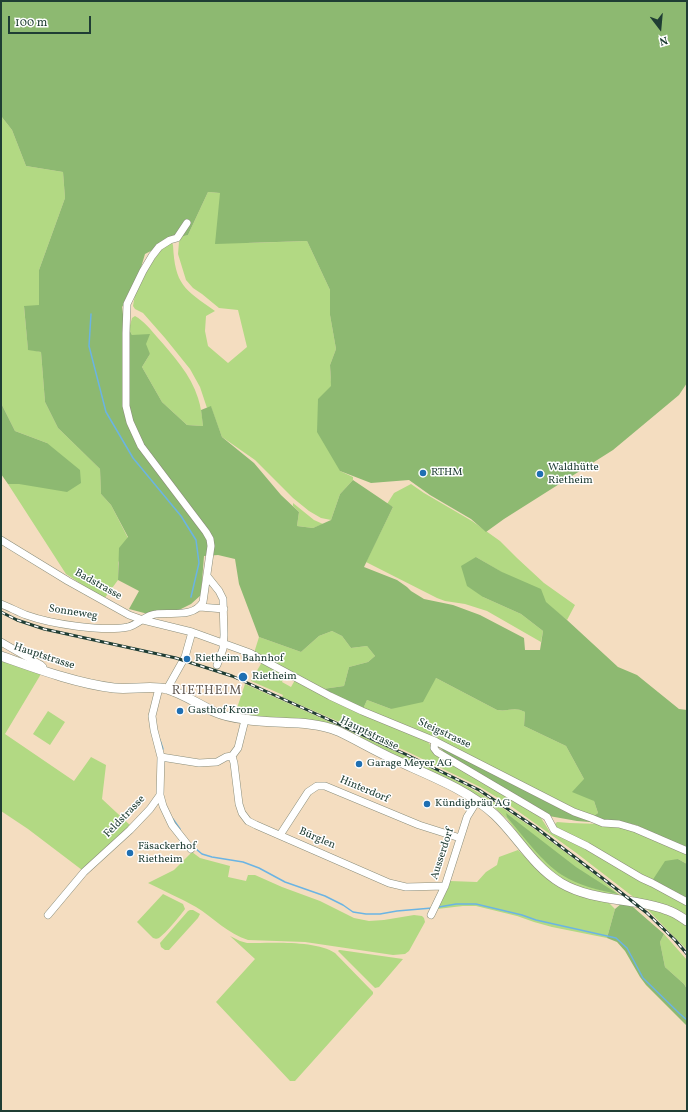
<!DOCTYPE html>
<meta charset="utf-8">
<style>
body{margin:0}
#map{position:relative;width:688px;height:1112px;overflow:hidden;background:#f4ddc0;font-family:Vollkorn,serif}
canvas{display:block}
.frame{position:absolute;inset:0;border:2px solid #1f3d34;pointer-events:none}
.north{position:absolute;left:640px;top:8px;width:40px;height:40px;-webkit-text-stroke:3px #fff;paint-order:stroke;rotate:164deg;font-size:11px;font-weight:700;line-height:16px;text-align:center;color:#1f3d34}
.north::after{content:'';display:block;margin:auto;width:14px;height:18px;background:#1f3d34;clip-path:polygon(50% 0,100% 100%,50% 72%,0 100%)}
.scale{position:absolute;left:8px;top:16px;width:83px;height:18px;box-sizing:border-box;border:2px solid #1f3d34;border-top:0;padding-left:5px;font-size:12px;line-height:14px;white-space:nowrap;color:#1f3d34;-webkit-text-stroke:3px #fff;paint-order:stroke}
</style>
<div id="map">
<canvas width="688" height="1112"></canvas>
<div class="frame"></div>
<div class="north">N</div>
<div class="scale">100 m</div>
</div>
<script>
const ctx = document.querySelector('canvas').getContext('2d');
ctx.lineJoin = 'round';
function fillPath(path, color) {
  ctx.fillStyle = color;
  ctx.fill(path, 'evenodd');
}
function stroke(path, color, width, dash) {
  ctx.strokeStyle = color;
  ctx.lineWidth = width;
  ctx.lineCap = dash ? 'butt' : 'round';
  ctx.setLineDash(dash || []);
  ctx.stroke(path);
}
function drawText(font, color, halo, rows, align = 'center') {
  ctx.font = font + ' Vollkorn,serif';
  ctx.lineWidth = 3;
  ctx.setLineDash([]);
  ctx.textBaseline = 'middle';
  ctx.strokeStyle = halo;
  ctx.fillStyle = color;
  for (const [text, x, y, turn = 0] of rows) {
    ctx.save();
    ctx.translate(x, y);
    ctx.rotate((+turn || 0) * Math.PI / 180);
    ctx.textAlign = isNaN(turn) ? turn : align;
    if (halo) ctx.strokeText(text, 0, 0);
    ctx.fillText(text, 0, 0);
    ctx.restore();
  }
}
fillPath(new Path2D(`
 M 1,116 L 12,130 L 26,166 L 63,172 L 65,198 L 39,270 L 39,306 L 24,307 L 28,349 L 41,352 L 45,402 L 58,428 L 100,469 L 101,494 L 111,505 L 128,538 L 118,563 L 118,580 L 104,599 L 66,574 L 8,484 L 19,484 L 47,443 L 15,431 L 1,403 Z
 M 208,192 L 220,193 L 249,243 L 307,241 L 330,290 L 330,315 L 336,349 L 330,365 L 330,372 L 340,471 L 353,477 L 353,480 L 340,494 L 331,520 L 321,518 L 309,511 L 293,498 L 255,460 L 222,437 L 211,407 L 207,408 L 200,387 L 190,369 L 165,338 L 143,313 L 135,309 L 133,306 L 135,294 L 145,272 L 156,257 L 158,251 L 169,243 L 172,243 L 173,245 C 175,285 184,289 215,311 L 206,316 L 205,331 L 208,346 L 228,363 L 247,347 L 238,310 L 219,308 L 202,294 L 193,288 L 186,280 L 178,254 L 179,242 L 182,236 L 188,235 Z
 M 135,316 C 144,321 151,330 157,337 C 173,355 191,375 198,398 C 201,407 202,416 203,426 L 187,425 L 162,402 L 142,367 L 150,354 L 132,335 L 129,329 L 132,318 Z
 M 411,484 L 424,493 L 472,521 L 500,541 L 517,558 L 544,583 L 575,605 L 567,620 C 538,596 508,575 476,557 L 483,597 L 521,614 L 543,631 L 541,642 L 487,611 L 465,604 L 445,601 L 437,598 L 366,562 L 393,507 L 387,504 L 394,493 Z
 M 293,503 L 314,520 L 323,524 L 313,528 L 297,526 L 299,512 L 293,506 Z
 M 332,631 L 342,636 L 351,648 L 367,646 L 375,656 L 368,662 L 349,667 L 344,686 L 323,689 L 254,653 L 259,637 L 301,652 L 319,636 Z
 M 1,660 L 41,674 L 5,734 L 74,781 L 91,757 L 106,765 L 102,799 L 131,826 L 82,870 L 28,829 L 1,811 Z
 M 262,662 L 285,674 L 282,682 L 291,687 L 295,680 L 424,738 L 433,748 L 535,813 L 541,818 L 550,832 L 565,837 L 687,905 L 687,916 L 636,899 L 575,852 L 508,804 L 480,787 L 406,751 L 282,697 L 283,695 L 251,681 Z
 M 436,678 L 497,710 C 510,712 513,706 525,712 L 524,726 L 566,746 L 584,779 L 594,801 L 598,813 L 589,819 L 427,734 L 380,715 L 363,709 L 367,700 L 391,709 Z
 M 245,684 L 408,757 L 459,782 L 481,794 L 533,828 L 602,880 L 622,897 L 592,891 L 576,886 L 559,878 L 546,867 L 527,845 L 507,819 L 494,807 L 480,797 L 459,785 L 331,725 L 255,716 L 236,711 Z
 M 48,711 L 65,722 L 50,745 L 33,734 Z
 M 557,822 L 570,823 L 600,824 L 638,831 L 687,853 L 687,864 L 678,859 L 652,881 L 557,828 L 555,824 Z
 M 518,850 L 543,874 L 607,901 L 615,909 L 607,938 L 552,927 L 534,922 L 517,916 L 476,906 L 463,906 L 437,909 L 450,881 L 477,882 L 486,872 L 497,865 L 499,857 Z
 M 192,852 L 200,858 L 230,866 L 228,877 L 246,881 L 248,875 L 255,875 L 282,887 L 320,901 L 354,918 L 369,921 L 384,920 L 414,915 L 422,916 L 424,918 L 425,922 L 409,951 L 405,954 L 393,955 L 305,942 L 248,940 C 228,934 214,918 196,907 C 180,898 164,891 148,883 L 174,870 Z
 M 163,894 L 183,904 L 185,909 C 181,915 165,934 159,938 C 157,939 156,939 153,938 L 137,922 Z
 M 646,908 L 671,915 L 687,925 L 687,950 Z
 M 190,910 L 193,910 L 200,914 L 198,918 L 169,950 L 165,950 L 161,947 L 160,943 L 188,911 Z
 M 664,934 L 687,960 L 687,989 L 684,984 L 665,967 L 660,942 Z
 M 230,936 L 240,941 L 247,943 C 271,943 316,940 335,953 L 373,992 L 373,994 L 295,1081 L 290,1081 L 216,1002 L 255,959 Z
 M 339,950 L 340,950 L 403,959 L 379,987 L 375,988 L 338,951 Z`), '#b2d983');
fillPath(new Path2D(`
 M 1,1 L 687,1 L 687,383 L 679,395 L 613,450 L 504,519 L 486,532 L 471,519 L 430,495 L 409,480 L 371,483 L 340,471 L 317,432 L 318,399 L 331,386 L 330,365 L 336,349 L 330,315 L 330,290 L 307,241 L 215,244 L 220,193 L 208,192 L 188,235 L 176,238 L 145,254 L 135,288 L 122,307 L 125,330 L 129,329 L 132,335 L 150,334 L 146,344 L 150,354 L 142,367 L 162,402 L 187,425 L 203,426 L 201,410 L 211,406 L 222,437 L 254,463 L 281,495 L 299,512 L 297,526 L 313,528 L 331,520 L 340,494 L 353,480 L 393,507 L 364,567 L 397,580 L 407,587 L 411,591 L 424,599 L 453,605 L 480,615 L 524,638 L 525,650 L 540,650 L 543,631 L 521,614 L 483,597 L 467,586 L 461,566 L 476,557 L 502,572 L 541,589 L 546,602 L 567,620 L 618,667 L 637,675 L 679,709 L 687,710 L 687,848 L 636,825 L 618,821 L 603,820 L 590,822 L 577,821 L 549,816 L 444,752 L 436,744 L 589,819 L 598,813 L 594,801 L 572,792 L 584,779 L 566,746 L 524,726 L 525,712 C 513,706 510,712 497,710 L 436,678 L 423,702 L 391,709 L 367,700 L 363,709 L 323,689 L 344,686 L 349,667 L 368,662 L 375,656 L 367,646 L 351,648 L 342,636 L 332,631 L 319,636 L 301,652 L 259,637 L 239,584 L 235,559 L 218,555 L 204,556 L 201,595 L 191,604 L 175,612 L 148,614 L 129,609 L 139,591 L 118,580 L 119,548 L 128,537 L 111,505 L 101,494 L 100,469 L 58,428 L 45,402 L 41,352 L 28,350 L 24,306 L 39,305 L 39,270 L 65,198 L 63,172 L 26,166 L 12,130 L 1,116 Z
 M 1,403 L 15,431 L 47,443 L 80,470 L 81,483 L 67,492 L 19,484 L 8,484 L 1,474 Z
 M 506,813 L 576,867 L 618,894 C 599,890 579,886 562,875 C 542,862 523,836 507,817 Z
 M 678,859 L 687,864 L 687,900 L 652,881 L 665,861 Z
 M 622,903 L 633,907 L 664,934 L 660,942 L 665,967 L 684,984 L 687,989 L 687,1026 L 646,985 L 640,977 L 625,951 L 617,942 L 607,938 L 615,909 Z`), '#8db971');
stroke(new Path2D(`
 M 91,314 L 89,346 L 106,412 L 133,458 L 181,516 L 196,540 L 199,563 L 191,597
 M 160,740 L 163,749
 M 173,819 L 180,829
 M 192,844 L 196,849 L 202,854 L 212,857 L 243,862 L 259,868 L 285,882 L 325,896 L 343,905 L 353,912 L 366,914 L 380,914 L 397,911 L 432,908
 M 439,907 L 456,904 L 476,904 L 522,915 L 536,920 L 616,938 L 627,948 L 643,978 L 680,1014 L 687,1020`), '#6bb4e3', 1.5);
const minor = new Path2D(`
 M 1,540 L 68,581 L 129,615 L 143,620 L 192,632 L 250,653 L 330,696 L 362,711 L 435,741 L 574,812 L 591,818 L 603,823 L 619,824 L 636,829 L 687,851
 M 207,576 L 219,591 L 223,599 L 224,635 L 223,649 L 217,665
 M 1,604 C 9,607 18,612 26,615 C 51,624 103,632 128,627 C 139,624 145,615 156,614 C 172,612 193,618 203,602 L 211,546 L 210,539 L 206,532 L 141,446 L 130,422 L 126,406 L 126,333 L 127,304 L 143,271 L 152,256 L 159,247 L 170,240 L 177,238 L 187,223
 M 200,607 L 224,609
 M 1,642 L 41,665 L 43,667 L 42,670
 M 167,689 L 185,657 L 192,632
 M 435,741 L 434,748 L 437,752 L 547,817 L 554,830 L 587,846 L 641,878 L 652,883 L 687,902
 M 232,756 L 234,763 L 239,804 L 242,813 L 248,821 L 256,825 L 389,883 L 406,887 L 445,886
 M 161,757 L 199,763 L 217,762 L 226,757 L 232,756 L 238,748 L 245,720
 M 160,795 L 163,806 L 172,825 L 191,849
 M 280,835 L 308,792 L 317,786 L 325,786 L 419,825 L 460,838
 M 48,915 L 84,872 L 130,830 L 150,809 L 160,795 L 161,757 L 154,730 L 152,716 L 159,688
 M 431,915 L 445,886 L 467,817 L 477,801`);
const major = new Path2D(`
 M 1,656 C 38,669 75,683 114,688 C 131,690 150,685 167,689 C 184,694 199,705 215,712 C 224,716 235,718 244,719 C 275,725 308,719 338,731 C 355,739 372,749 389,757 C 425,774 466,788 495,815 C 518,837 533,866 561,883 C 583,896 609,898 634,902 C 645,904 657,906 667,910 C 674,912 681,917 687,921`);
stroke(minor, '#8a8d7a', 8);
stroke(major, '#8a8d7a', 10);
stroke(minor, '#fff', 7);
stroke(major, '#fff', 9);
const rail = new Path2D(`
 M 1,612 L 17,620 L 44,629 L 176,658 L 232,676 L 405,754 L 479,790 L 535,827 L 614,887 L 647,913 L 675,940 L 687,954`);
stroke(rail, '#1f3d34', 3);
stroke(rail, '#fff', 1.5, [4.5]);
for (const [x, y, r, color] of [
 [423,473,4,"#1f6fb2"],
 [540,474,4,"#1f6fb2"],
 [187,659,4,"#1f6fb2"],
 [243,677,5,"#1f6fb2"],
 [180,711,4,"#1f6fb2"],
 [359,764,4,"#1f6fb2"],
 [427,804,4,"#1f6fb2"],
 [130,853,4,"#1f6fb2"]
]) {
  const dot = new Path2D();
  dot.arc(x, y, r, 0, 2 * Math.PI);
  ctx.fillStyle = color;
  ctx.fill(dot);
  stroke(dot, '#fff', 1.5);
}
drawText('11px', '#1f3d34', '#fff', [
 ["Waldhütte",548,468],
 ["Rietheim",548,481],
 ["RTHM",431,473],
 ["Rietheim Bahnhof",195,659],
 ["Rietheim",252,677],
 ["Gasthof Krone",188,711],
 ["Garage Meyer AG",367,764],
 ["Kündigbräu AG",435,804],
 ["Fäsackerhof",138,847],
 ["Rietheim",138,860]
], 'left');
drawText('11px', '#1f3d34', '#fff', [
 ["Badstrasse",98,585,29],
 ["Sonneweg",73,613,9],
 ["Hauptstrasse",44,657,18],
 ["Hauptstrasse",369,734,26],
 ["Steigstrasse",444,734,25],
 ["Hinterdorf",364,790,23],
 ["Feldstrasse",125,817,-46],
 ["Bürglen",317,839,23],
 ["Ausserdorf",443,854,-72]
]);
ctx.letterSpacing = '1px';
drawText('13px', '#665d56', '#fff', [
 ["RIETHEIM",207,692]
]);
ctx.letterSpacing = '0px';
</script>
